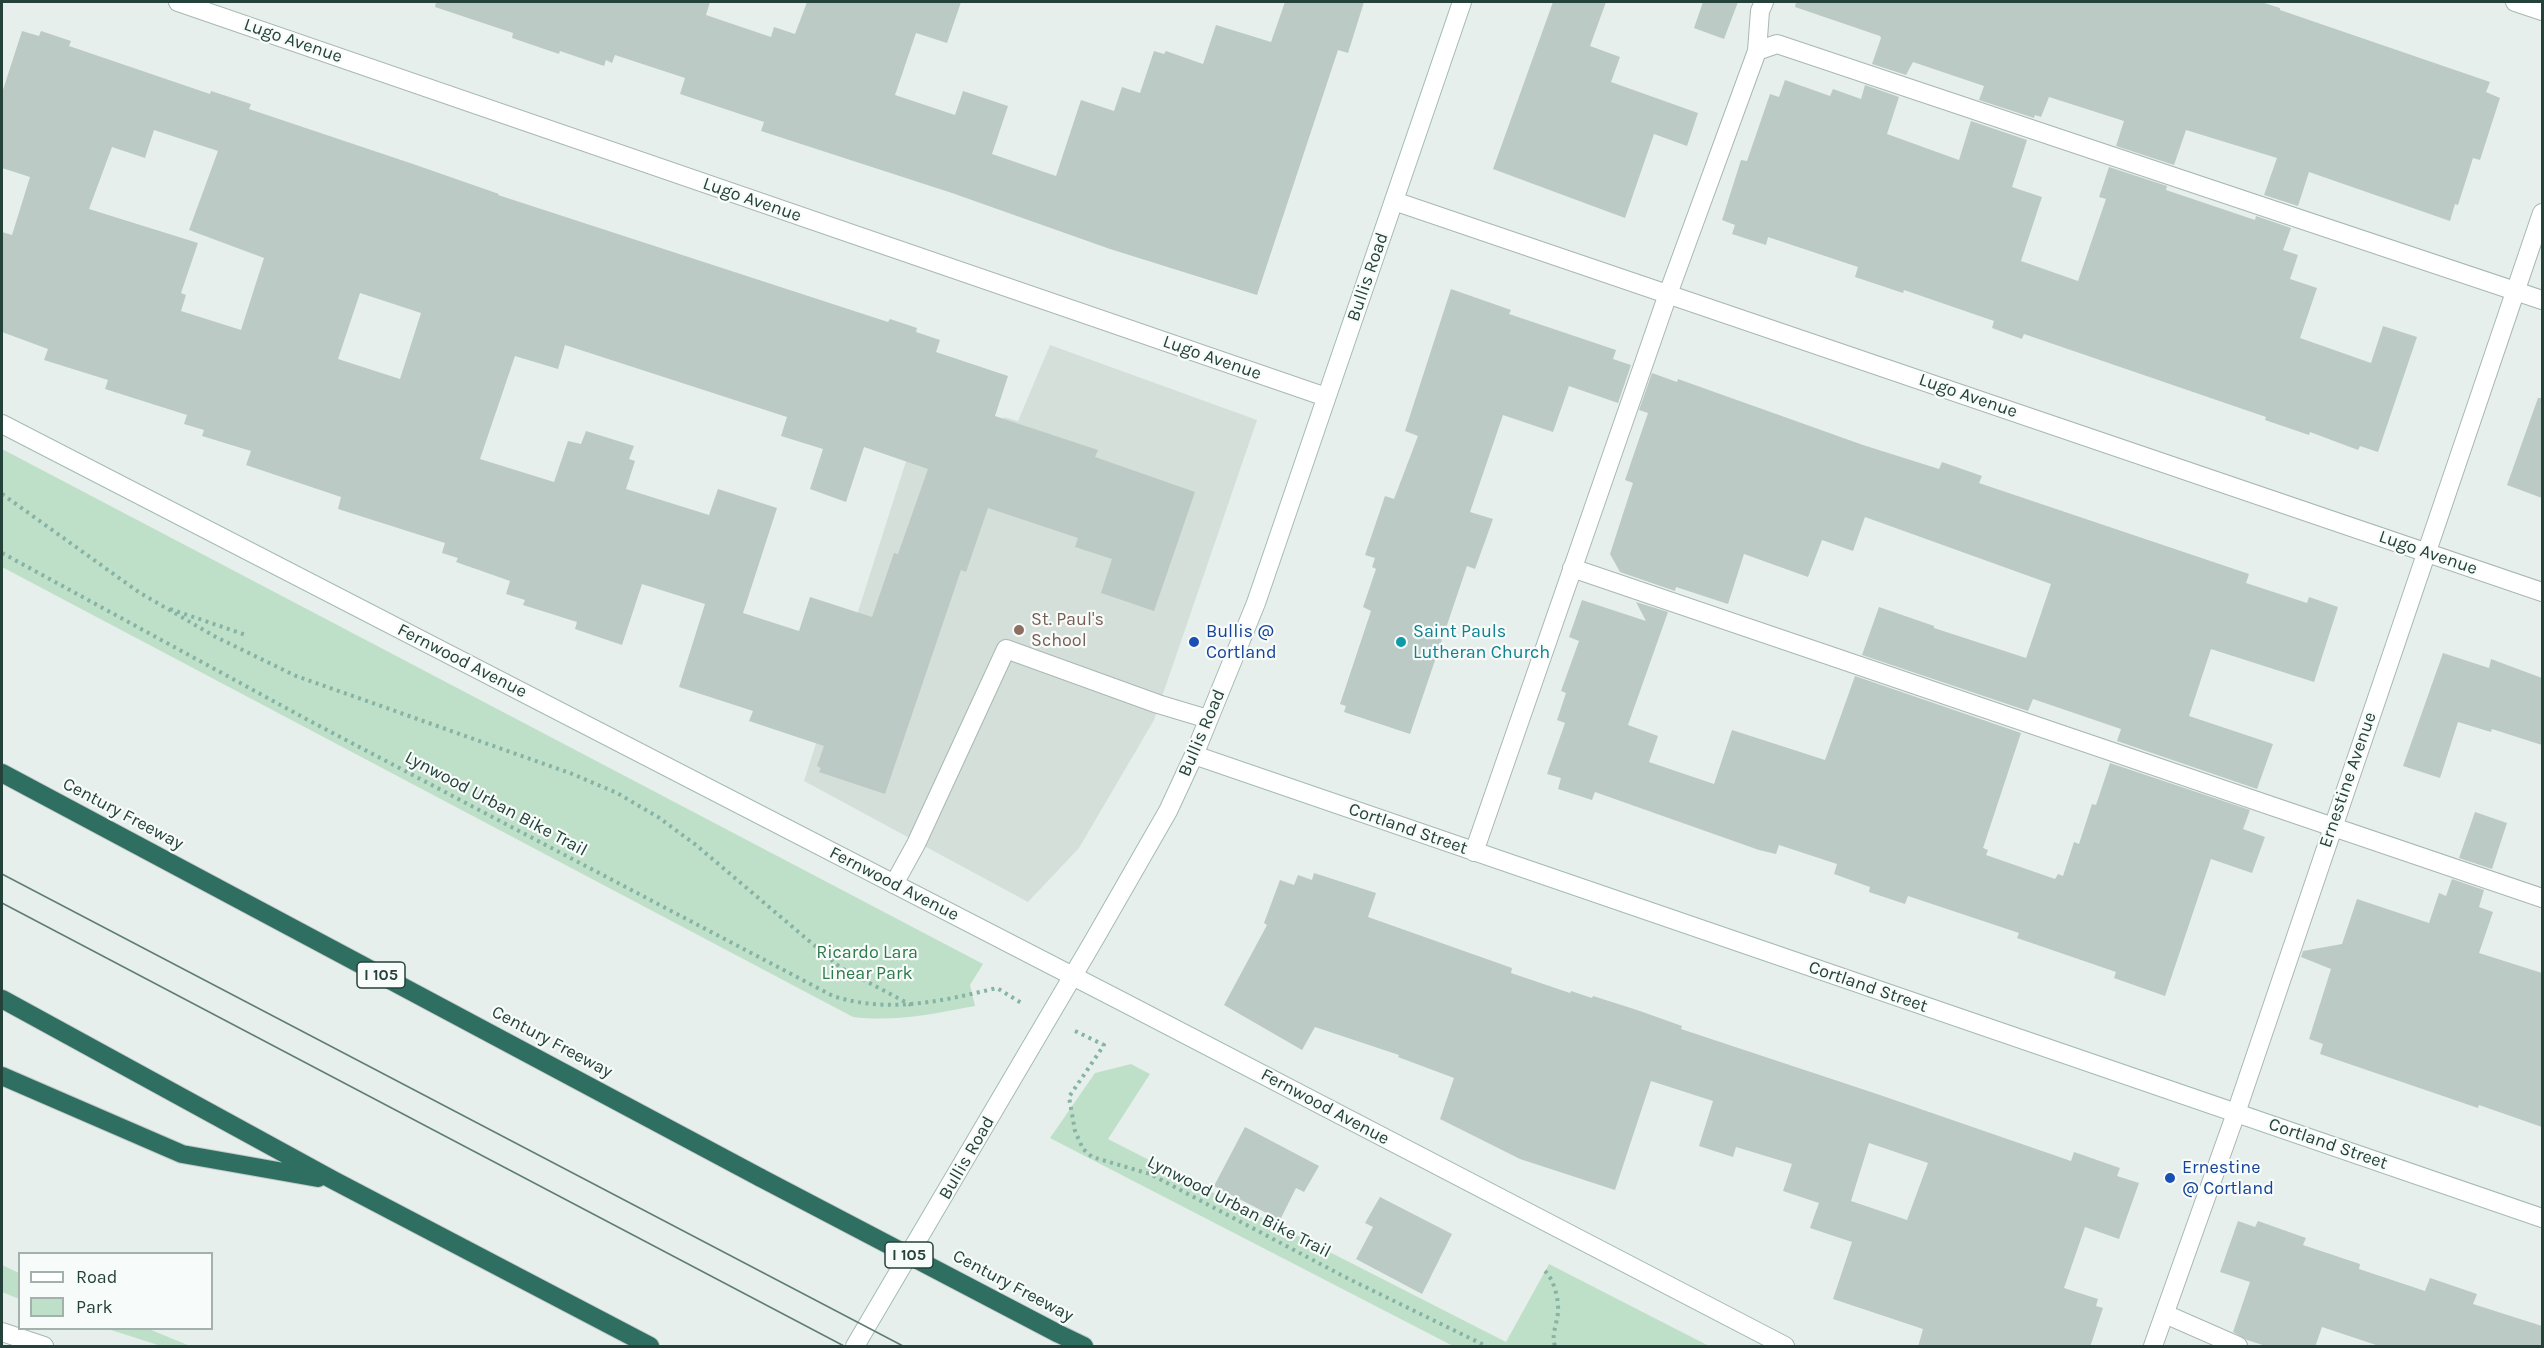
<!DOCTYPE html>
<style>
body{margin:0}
#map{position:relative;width:2544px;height:1348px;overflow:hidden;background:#e6efeb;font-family:Karla,sans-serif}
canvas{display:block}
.frame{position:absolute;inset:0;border:3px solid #24423a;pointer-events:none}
.legend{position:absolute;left:18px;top:1252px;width:195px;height:78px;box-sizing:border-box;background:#f7fbf9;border:2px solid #a3b1ad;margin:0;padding:8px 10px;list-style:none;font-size:18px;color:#24423a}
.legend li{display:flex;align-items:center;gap:12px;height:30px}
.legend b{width:30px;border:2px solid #a3b1ad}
</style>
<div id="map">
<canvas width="2544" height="1348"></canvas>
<div class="frame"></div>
<ul class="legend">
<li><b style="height:8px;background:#fff"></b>Road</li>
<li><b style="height:16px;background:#bfe0c8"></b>Park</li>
</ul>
</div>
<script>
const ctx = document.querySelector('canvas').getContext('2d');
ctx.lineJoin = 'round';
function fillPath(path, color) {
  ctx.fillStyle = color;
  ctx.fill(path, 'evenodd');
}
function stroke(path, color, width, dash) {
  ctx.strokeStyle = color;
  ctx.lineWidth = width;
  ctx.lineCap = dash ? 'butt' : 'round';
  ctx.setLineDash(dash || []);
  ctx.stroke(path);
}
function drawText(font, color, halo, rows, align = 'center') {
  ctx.font = font + ' Karla,sans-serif';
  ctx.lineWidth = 4.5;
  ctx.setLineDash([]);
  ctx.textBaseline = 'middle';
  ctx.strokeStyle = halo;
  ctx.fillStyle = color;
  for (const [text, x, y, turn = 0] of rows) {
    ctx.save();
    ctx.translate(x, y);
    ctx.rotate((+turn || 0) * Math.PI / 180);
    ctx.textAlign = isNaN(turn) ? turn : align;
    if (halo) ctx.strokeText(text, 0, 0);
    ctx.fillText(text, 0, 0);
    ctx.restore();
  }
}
fillPath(new Path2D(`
 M 1050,345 L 1257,420 L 1154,720 L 1079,848 L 1028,902 L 804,781 L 915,433 L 989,457 L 1004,417 L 1018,421 Z`), '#d4dfda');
fillPath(new Path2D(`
 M 2,449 L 983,964 L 970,985 L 975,1006 C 932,1014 897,1022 853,1017 L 2,567 Z
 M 1131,1064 L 1150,1074 L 1108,1139 L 1506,1342 L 1549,1264 L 1709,1346 L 1453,1346 L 1050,1138 L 1095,1073 Z
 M 2,1265 L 19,1273 L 19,1299 L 2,1292 Z
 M 108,1329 L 149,1329 L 190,1346 L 161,1346 Z`), '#bfe0c8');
fillPath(new Path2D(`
 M 436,2 L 710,2 L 706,15 L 771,37 L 774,27 L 795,34 L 807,2 L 961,2 L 947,43 L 916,33 L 895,95 L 955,115 L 963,91 L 1008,106 L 992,154 L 1056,176 L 1081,100 L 1114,111 L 1122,87 L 1140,93 L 1154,51 L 1164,54 L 1166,51 L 1203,64 L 1216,25 L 1271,42 L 1285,2 L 1364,2 L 1348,53 L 1338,50 L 1257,295 L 1110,249 L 952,193 L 761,131 L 764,122 L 680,94 L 685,78 L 615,55 L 612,63 L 606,60 L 604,66 L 560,51 L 559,54 L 512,38 L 513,33 L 435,7 Z
 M 1553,2 L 1606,2 L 1590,46 L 1620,57 L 1611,82 L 1698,113 L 1687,146 L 1654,134 L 1625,218 L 1493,169 Z
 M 1703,2 L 1738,2 L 1724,39 L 1694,28 Z
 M 1796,2 L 2261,2 L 2280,8 L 2280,10 L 2490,82 L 2486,92 L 2500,98 L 2480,160 L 2473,158 L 2458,205 L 2455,204 L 2450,221 L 2309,172 L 2298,206 L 2264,195 L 2277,158 L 2186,130 L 2174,165 L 2116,146 L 2124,121 L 2049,97 L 2041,117 L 2035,115 L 2034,118 L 1979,100 L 1984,86 L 1913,62 L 1906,75 L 1872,64 L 1881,38 L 1880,36 L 1795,7 Z
 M 22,31 L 39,36 L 41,31 L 71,41 L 69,46 L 210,94 L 211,91 L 251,104 L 249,109 L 413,164 L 499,194 L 498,195 L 888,322 L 890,319 L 917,328 L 916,332 L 940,340 L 936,352 L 1008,376 L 995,416 L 1098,450 L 1095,457 L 1195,492 L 1154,611 L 1101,593 L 1112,559 L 1075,547 L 1078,538 L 988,508 L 966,572 L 961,570 L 885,794 L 819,772 L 821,768 L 817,766 L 824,746 L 749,721 L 753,711 L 679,687 L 705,604 L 642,584 L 622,645 L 575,629 L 577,622 L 523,605 L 525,600 L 506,594 L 510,581 L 456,562 L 458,558 L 442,553 L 445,543 L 338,509 L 341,497 L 246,465 L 251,451 L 202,436 L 204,430 L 184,424 L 187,415 L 105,389 L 108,380 L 44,360 L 48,349 L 2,332 L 2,232 L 12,235 L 30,177 L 2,168 L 2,93 ZM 154,130 L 218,151 L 189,230 L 264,258 L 241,330 L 181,311 L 186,295 L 181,293 L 198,243 L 89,209 L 112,147 L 145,158 ZM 360,293 L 421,313 L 400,379 L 338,359 ZM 565,345 L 787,417 L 781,436 L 823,449 L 810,489 L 846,502 L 864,447 L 928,469 L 898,554 L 894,553 L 872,617 L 810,597 L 799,631 L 743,613 L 777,508 L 718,489 L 709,515 L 626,489 L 635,461 L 629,459 L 634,446 L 586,431 L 581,444 L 568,441 L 554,482 L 480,459 L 515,356 L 558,369 Z
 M 1785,80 L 1830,96 L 1833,89 L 1861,99 L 1865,85 L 1899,97 L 1887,134 L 1959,160 L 1971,121 L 2027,140 L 2012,187 L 2042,197 L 2021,261 L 2078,281 L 2106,199 L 2099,197 L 2109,167 L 2167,186 L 2166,190 L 2255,220 L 2256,216 L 2291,228 L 2283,250 L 2298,255 L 2290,279 L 2317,288 L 2300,338 L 2371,363 L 2383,326 L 2417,337 L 2378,452 L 2360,446 L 2358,450 L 2310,432 L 2309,435 L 2265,420 L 2266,417 L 2024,334 L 2022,339 L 1992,328 L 1994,321 L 1904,290 L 1903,293 L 1855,277 L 1858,267 L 1768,237 L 1766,245 L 1732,234 L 1735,225 L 1722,220 L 1741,160 L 1747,161 L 1770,94 L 1779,97 Z
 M 1451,289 L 1511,310 L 1509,314 L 1616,350 L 1613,359 L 1631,365 L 1618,403 L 1569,386 L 1553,432 L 1503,415 L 1470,512 L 1493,519 L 1475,569 L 1467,566 L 1410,734 L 1344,712 L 1346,706 L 1340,704 L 1371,611 L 1363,607 L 1376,569 L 1372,567 L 1375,558 L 1365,555 L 1385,496 L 1394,499 L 1418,436 L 1405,431 Z
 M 1652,373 L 1677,382 L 1678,379 L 1863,445 L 1939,469 L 1942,462 L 1982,476 L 1979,483 L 2249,574 L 2246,583 L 2307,603 L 2309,597 L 2338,607 L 2314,682 L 2211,649 L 2189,716 L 2273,744 L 2257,789 L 2117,741 L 2121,729 L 2033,699 L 2028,711 L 1862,655 L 1879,607 L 1934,626 L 1934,628 L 2026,658 L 2051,584 L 1865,517 L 1853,551 L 1822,540 L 1808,577 L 1744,554 L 1728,604 L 1676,587 L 1675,591 L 1620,572 L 1610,554 L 1633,483 L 1625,480 L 1648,413 L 1639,410 Z
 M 2538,398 L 2542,398 L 2542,498 L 2507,485 Z
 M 1582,600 L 1646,621 L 1636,602 L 1668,612 L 1628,725 L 1658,736 L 1649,762 L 1714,784 L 1732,730 L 1825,760 L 1855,676 L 2021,733 L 1983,848 L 1988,850 L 1986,855 L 2055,879 L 2058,874 L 2063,876 L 2074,842 L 2079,844 L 2092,804 L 2096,805 L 2110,763 L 2250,810 L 2243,829 L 2265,837 L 2252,873 L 2211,859 L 2165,996 L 2114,978 L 2116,972 L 2017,938 L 2019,933 L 1908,896 L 1905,904 L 1869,892 L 1870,887 L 1834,874 L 1837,864 L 1779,845 L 1776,854 L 1759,850 L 1595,792 L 1592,800 L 1558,789 L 1561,778 L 1547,774 L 1565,723 L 1557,720 L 1566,693 L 1561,691 L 1579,641 L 1569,637 Z
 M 2443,653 L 2489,668 L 2491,659 L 2542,678 L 2542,745 L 2492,729 L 2491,732 L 2458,722 L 2440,778 L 2403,766 Z
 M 2475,812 L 2507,823 L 2492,869 L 2459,858 Z
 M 1314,873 L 1376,893 L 1368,917 L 1512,968 L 1511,973 L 1570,993 L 1571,991 L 1592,998 L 1593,996 L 1637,1010 L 1682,1026 L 1681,1029 L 1877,1094 L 2071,1161 L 2074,1152 L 2120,1168 L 2117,1176 L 2139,1183 L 2119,1239 L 2085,1227 L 2064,1288 L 2098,1299 L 2096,1306 L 2103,1308 L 2090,1347 L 1918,1347 L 1923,1329 L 1833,1299 L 1852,1242 L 1810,1228 L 1819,1203 L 1783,1191 L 1792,1164 L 1736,1147 L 1733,1157 L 1699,1146 L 1713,1101 L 1651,1081 L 1615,1190 L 1520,1159 L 1440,1119 L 1454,1078 L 1398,1057 L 1399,1055 L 1315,1027 L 1302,1050 L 1224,1005 L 1267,925 L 1264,923 L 1280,880 L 1294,885 L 1298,875 L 1312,880 ZM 1869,1143 L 1928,1163 L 1907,1220 L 1851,1201 Z
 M 2452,879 L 2484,890 L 2479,907 L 2493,912 L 2479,953 L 2542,973 L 2542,1127 L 2479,1105 L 2478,1108 L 2320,1054 L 2323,1044 L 2309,1039 L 2331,969 L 2301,957 L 2303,951 L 2342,944 L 2357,899 L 2429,923 L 2439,893 L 2446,896 Z
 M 1245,1127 L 1319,1166 L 1304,1192 L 1296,1188 L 1280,1220 L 1214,1186 Z
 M 1380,1197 L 1452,1234 L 1422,1294 L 1356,1259 L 1373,1227 L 1365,1223 Z
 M 2238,1221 L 2255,1227 L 2258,1221 L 2306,1238 L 2303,1245 L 2360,1264 L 2359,1269 L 2425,1291 L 2430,1278 L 2477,1294 L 2473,1304 L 2542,1326 L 2542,1347 L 2382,1347 L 2322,1327 L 2315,1347 L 2269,1347 L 2247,1340 L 2233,1332 L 2250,1282 L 2220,1272 Z`), '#bbcac4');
const lane = new Path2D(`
 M 1757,51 L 1760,11 L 1764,2
 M 1572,568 L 2542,898
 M 1474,852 L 1668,294 L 1757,51 L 1777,44 L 2542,300
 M 894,884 L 916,844 L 1006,649 L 1158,704 L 1208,719
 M 2165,1314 L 2238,1346`);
const street = new Path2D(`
 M 178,2 L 1326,397
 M 2515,2 L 2542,11
 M 1394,201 L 2542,592
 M 2,1332 L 44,1346
 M 2153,1346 L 2236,1113 L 2542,213`);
const secondary = new Path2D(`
 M 2,424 L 1127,1004 L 1785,1346
 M 1194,755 L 2542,1218
 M 855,1346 L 1094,940 L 1168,811 L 1194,755 L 1256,603 L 1462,2`);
const highway = new Path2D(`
 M 2,773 L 761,1178
 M 2,999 L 333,1180 L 650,1346
 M 2,1076 L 182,1154 L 318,1178
 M 1057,1333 L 1084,1346`);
stroke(lane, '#a8b8b2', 20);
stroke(street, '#a8b8b2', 20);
stroke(secondary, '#a4bbb3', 20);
stroke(highway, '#c2cac8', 20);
stroke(new Path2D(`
 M 2,494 L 140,593 L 216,637 L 296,676 L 570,773 L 617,793 L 658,817 L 696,845 L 841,968 L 911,1005
 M 2,553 L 308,720 L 833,996 C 889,1014 942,1001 997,988 L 1023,1004
 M 170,609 L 246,635
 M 1075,1031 L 1104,1045 L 1069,1097 L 1075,1131 L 1083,1149 L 1092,1157 L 1150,1174 L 1345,1277 L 1486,1346
 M 1545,1271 C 1554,1280 1559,1299 1558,1312 C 1557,1325 1551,1334 1555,1346`), '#86b3a5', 4, [3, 4.5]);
stroke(lane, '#fff', 18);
stroke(street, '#fff', 18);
stroke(secondary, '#fff', 18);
stroke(highway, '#2f6f62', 18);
stroke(new Path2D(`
 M 2,874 L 903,1346
 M 2,903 L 844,1346`), '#5f7d75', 1.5);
const highwayBridge = new Path2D(`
 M 761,1178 L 1057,1333`);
stroke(highwayBridge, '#c2cac8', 20, []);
stroke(highwayBridge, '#2f6f62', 18);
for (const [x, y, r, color] of [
 [1019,630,6,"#8d6e63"],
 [1194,642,6,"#1a4fb4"],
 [1401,642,6,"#0f9aa8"],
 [2170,1178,6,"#1a4fb4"]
]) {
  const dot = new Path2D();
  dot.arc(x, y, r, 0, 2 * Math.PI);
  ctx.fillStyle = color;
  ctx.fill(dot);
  stroke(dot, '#f7fbf9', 2);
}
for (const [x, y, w] of [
 [381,975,48],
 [909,1255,48]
]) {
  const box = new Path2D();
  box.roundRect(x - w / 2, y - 13, w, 26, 4.5);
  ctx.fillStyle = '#f7fbf9';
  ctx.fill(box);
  stroke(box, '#24423a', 1.5);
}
drawText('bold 16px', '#24423a', null, [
 ["I 105",381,975],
 ["I 105",909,1255]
]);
drawText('18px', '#24423a', '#f7fbf9', [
 ["Lugo Avenue",293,41,19],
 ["Lugo Avenue",752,200,19],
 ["Bullis Road",1368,277,-71],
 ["Lugo Avenue",1212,358,19],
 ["Lugo Avenue",1968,396,19],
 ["Lugo Avenue",2428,553,19],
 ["Fernwood Avenue",462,661,27],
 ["Bullis Road",1202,733,-67],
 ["Ernestine Avenue",2348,780,-71],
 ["Lynwood Urban Bike Trail",496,804,28],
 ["Century Freeway",123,814,28],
 ["Cortland Street",1408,829,19],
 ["Fernwood Avenue",894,884,27],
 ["Cortland Street",1868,987,19],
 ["Century Freeway",552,1042,28],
 ["Fernwood Avenue",1325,1107,28],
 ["Cortland Street",2328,1144,19],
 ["Bullis Road",967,1158,-60],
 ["Lynwood Urban Bike Trail",1239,1207,27],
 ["Century Freeway",1013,1286,28]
]);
drawText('18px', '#785e54', '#f7fbf9', [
 ["St. Paul's",1031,620],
 ["School",1031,641]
], 'left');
drawText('18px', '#164399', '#f7fbf9', [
 ["Bullis @",1206,632],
 ["Cortland",1206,653],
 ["Ernestine",2182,1168],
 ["@ Cortland",2182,1189]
], 'left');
drawText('18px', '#0d838f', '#f7fbf9', [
 ["Saint Pauls",1413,632],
 ["Lutheran Church",1413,653]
], 'left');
drawText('18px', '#2d7a4b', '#f7fbf9', [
 ["Ricardo Lara",867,953],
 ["Linear Park",867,974]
]);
</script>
